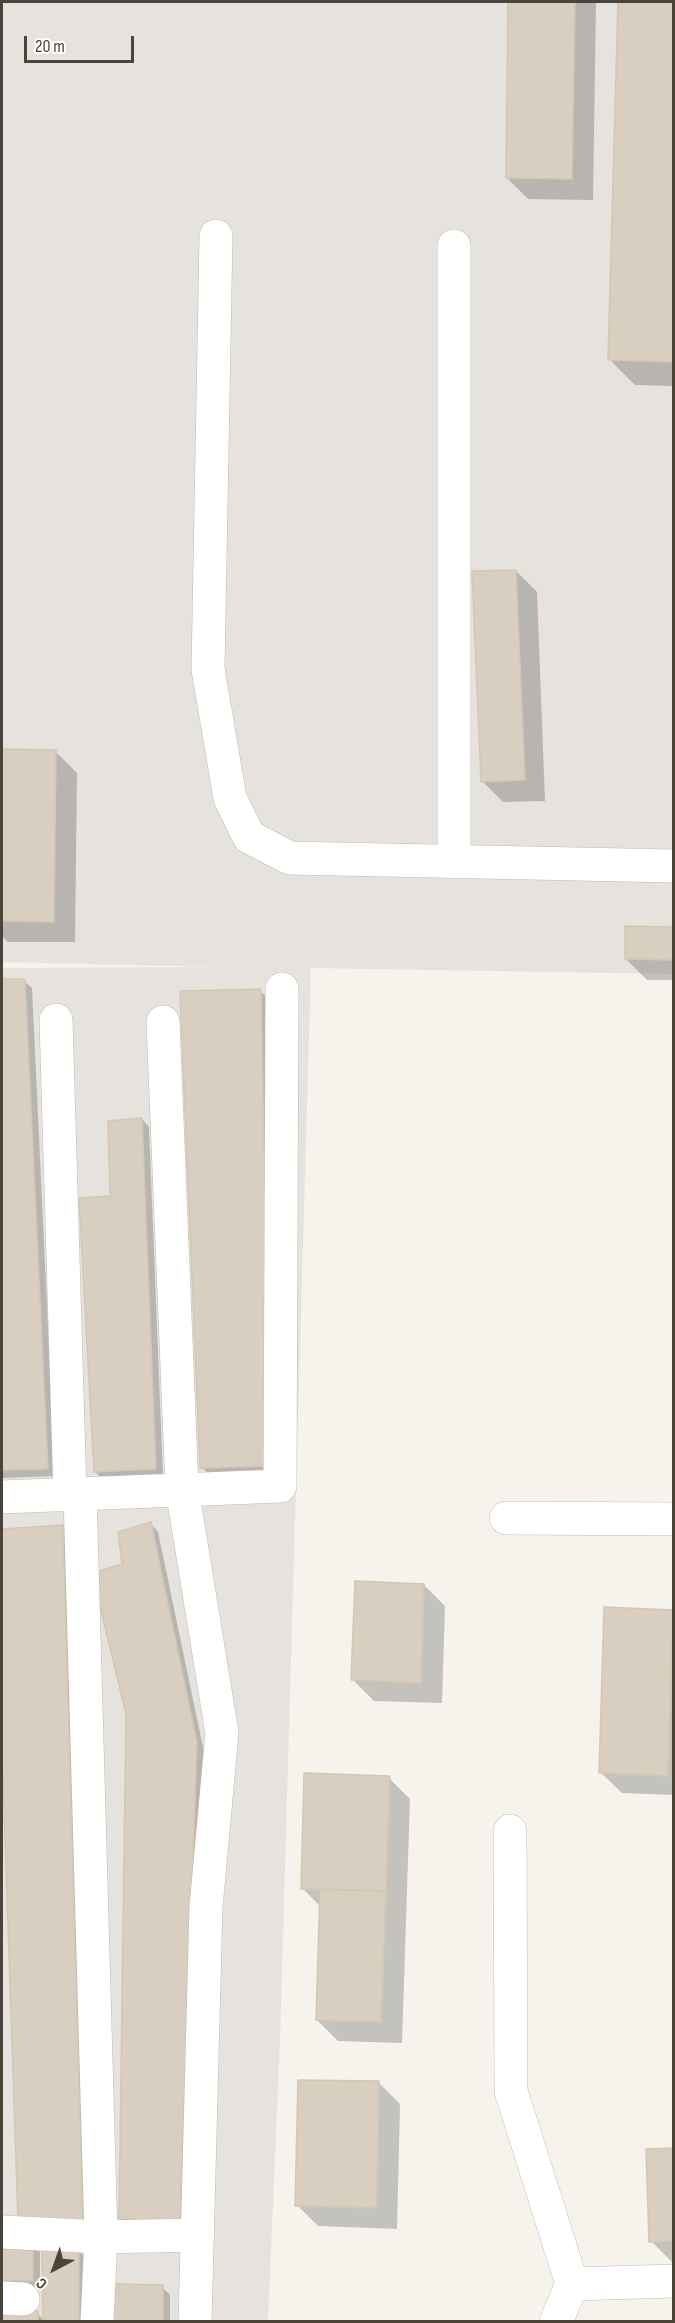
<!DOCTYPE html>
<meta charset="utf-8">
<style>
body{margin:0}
#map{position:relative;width:675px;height:2323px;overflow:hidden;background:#f6f3ec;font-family:"Sofia Sans Condensed",sans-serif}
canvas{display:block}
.frame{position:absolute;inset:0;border:3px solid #4b4439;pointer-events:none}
.north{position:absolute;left:24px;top:2239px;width:60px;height:60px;-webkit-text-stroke:4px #fff;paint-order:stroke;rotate:221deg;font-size:16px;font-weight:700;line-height:24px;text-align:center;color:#4b4439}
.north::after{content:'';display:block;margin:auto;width:21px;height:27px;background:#4b4439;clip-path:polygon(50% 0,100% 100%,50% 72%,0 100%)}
.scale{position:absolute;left:24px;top:36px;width:110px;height:27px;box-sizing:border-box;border:3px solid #4b4439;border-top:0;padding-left:8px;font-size:18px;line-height:21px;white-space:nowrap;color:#4b4439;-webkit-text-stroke:4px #fff;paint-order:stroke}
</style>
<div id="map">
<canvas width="675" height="2323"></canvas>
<div class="frame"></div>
<div class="north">С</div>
<div class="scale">20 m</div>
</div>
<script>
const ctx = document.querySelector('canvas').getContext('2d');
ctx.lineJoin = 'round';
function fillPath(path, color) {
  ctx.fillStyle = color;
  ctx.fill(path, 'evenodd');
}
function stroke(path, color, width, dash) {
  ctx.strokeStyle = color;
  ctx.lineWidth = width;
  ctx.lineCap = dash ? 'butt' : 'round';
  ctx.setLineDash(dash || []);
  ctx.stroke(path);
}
fillPath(new Path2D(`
 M 2,2 L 673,2 L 673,974 L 311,968 L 280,2039 L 268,2321 L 2,2321 L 2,968 L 219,967 L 2,962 Z`), '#e6e2dd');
fillPath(new Path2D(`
 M 510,2 L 596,2 L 593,200 L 528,199 L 507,178 Z
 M 620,2 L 674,2 L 674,386 L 635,385 L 610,360 Z
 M 516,571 L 537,592 L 545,801 L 503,802 L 482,781 Z
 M 2,751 L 56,752 L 77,773 L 75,942 L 8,942 L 2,936 Z
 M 674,929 L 674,980 L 647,980 L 626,959 Z
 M 2,981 L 24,981 L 32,988 L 55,1476 L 2,1478 Z
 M 260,991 L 268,998 L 277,1473 L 209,1475 L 202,1467 Z
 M 142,1119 L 149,1127 L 163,1477 L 103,1479 L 95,1472 L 111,1197 Z
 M 151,1524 L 158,1532 L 204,1752 L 187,2228 L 128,2227 L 120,2219 L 128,1713 L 124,1565 Z
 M 62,1527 L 70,1534 L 90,2230 L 19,2219 L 2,1706 L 2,1531 Z
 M 424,1585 L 445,1606 L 442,1703 L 374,1701 L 353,1680 Z
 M 673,1611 L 674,1795 L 622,1793 L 600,1772 Z
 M 389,1778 L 410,1799 L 402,2043 L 338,2041 L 317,2020 L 321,1907 L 302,1888 Z
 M 379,2083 L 400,2104 L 397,2229 L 318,2226 L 297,2205 Z
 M 674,2149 L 674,2264 L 651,2241 Z
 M 2,2244 L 33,2244 L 40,2252 L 40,2288 L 2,2287 Z
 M 78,2250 L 86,2258 L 86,2322 L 2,2322 L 2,2312 L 37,2313 L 44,2320 Z
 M 162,2287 L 170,2295 L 170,2322 L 114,2322 Z`), '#0003');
const building = new Path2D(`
 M 508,2 L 575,2 L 572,179 L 506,178 Z
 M 618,2 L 674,2 L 674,362 L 608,360 Z
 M 516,570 L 525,780 L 481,782 L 472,571 Z
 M 2,749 L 56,750 L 54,922 L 2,921 Z
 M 625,926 L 674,927 L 674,960 L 625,959 Z
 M 2,979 L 25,979 L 48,1469 L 2,1470 Z
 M 261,989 L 270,1466 L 200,1468 L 180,991 Z
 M 142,1118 L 156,1469 L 94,1472 L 79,1198 L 110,1196 L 108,1121 Z
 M 151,1522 L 197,1743 L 180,2221 L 119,2219 L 126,1714 L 92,1573 L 122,1564 L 118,1532 Z
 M 63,1525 L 83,2223 L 18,2219 L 2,1749 L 2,1529 Z
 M 355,1581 L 424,1584 L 421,1683 L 351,1680 Z
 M 604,1607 L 673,1610 L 668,1776 L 599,1773 Z
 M 304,1773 L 390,1776 L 386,1891 L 301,1889 Z
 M 320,1889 L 386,1891 L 381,2022 L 316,2020 Z
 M 298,2080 L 379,2081 L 377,2208 L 295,2206 Z
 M 674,2148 L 674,2241 L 649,2242 L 646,2149 Z
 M 2,2242 L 33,2243 L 33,2281 L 2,2280 Z
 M 42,2247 L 79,2248 L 79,2322 L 43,2322 Z
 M 114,2284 L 163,2285 L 163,2322 L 113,2322 Z
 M 2,2311 L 38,2311 L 38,2322 L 2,2322 Z`);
fillPath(building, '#d8cfc1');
stroke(building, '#d3c7b4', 1.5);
const minor = new Path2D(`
 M 216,236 L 208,669 L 230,798 L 249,837 L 290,858 L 674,866
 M 454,860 L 454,246
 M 56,1020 L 70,1495
 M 163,1022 L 182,1489 L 222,1733 L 206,1907 L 195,2322
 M 80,1494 L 101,2237 L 97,2322
 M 2,1497 L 280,1486 L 282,989
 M 506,1518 L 674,1519
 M 510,1831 L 511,2091 L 572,2284 L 556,2322
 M 2,2232 L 101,2237 L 198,2235
 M 572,2284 L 674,2281
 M 2,2298 L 23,2299`);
stroke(minor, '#c2bbae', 34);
stroke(minor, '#fff', 33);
</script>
